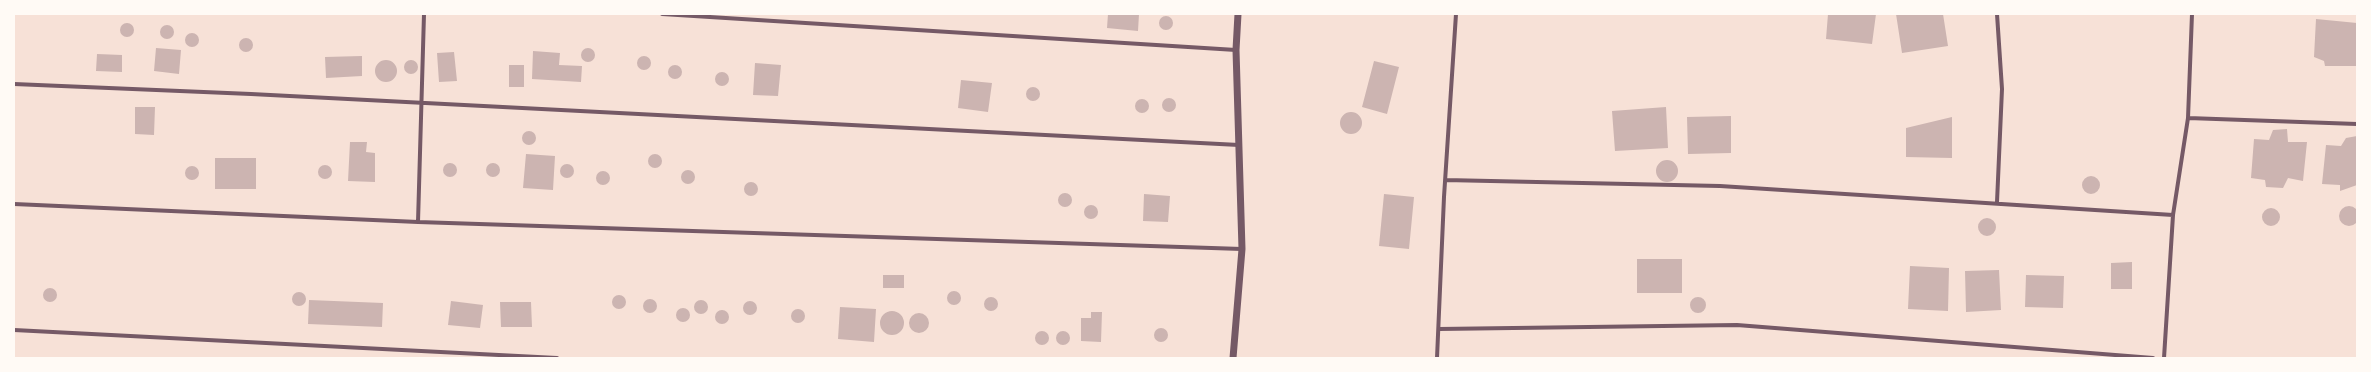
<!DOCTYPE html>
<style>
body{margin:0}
#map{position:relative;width:2371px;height:372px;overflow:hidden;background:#f7e1d7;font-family:Ubuntu,sans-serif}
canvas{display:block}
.frame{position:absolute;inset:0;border:15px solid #fffaf5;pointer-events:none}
</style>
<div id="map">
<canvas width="2371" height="372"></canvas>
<div class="frame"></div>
</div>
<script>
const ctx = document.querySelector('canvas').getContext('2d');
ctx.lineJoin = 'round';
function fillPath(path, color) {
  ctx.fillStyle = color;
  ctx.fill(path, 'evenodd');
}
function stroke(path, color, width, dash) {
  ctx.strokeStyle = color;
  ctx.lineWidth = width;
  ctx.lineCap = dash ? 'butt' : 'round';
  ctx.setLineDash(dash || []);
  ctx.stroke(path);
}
fillPath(new Path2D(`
 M 1108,14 L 1139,14 L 1138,31 L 1107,28 Z
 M 1828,14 L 1876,14 L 1872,44 L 1826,39 Z
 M 1896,14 L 1943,14 L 1948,46 L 1902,53 Z
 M1159 23a7 7 0 1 1 14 0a7 7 0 1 1-14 0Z
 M 2316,19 L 2357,23 L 2357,66 L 2325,66 L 2324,61 L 2314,57 Z
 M120 30a7 7 0 1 1 14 0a7 7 0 1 1-14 0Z
 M160 32a7 7 0 1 1 14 0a7 7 0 1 1-14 0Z
 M185 40a7 7 0 1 1 14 0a7 7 0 1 1-14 0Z
 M239 45a7 7 0 1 1 14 0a7 7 0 1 1-14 0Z
 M581 55a7 7 0 1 1 14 0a7 7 0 1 1-14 0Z
 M 156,48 L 181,50 L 179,74 L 154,71 Z
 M 533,51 L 560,53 L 559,65 L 582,66 L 581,82 L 532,79 Z
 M 454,52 L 457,81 L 439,82 L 437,53 Z
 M 97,54 L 122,55 L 122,72 L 96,71 Z
 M637 63a7 7 0 1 1 14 0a7 7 0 1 1-14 0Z
 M 362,56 L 362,76 L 326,78 L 325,57 Z
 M375 71a11 11 0 1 1 22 0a11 11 0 1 1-22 0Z
 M404 67a7 7 0 1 1 14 0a7 7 0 1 1-14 0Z
 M 1374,61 L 1399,67 L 1387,114 L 1362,107 Z
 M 755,63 L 781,65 L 778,96 L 753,95 Z
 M668 72a7 7 0 1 1 14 0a7 7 0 1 1-14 0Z
 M 509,65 L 524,65 L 524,87 L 509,87 Z
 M715 79a7 7 0 1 1 14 0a7 7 0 1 1-14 0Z
 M 961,80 L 992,83 L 988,112 L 958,108 Z
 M1026 94a7 7 0 1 1 14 0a7 7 0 1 1-14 0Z
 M1162 105a7 7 0 1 1 14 0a7 7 0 1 1-14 0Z
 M1135 106a7 7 0 1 1 14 0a7 7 0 1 1-14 0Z
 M 135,107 L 155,107 L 154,135 L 135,134 Z
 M 1666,107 L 1668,148 L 1615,151 L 1612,111 Z
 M1340 123a11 11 0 1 1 22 0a11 11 0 1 1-22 0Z
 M 1731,116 L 1731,153 L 1688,154 L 1687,117 Z
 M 1952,117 L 1952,158 L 1906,157 L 1906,128 Z
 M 2287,129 L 2288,142 L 2307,142 L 2303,181 L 2288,178 L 2283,188 L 2266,187 L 2265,180 L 2251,178 L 2254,139 L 2269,140 L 2273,130 Z
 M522 138a7 7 0 1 1 14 0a7 7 0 1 1-14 0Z
 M 2357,136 L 2357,185 L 2340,191 L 2340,185 L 2322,184 L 2326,145 L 2341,146 L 2346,138 Z
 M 350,142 L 367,142 L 366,152 L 375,153 L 375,182 L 348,181 Z
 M648 161a7 7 0 1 1 14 0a7 7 0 1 1-14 0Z
 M 526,154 L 555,156 L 553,190 L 523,188 Z
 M 215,158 L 256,158 L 256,189 L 215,189 Z
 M1656 171a11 11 0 1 1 22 0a11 11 0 1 1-22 0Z
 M443 170a7 7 0 1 1 14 0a7 7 0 1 1-14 0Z
 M486 170a7 7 0 1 1 14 0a7 7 0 1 1-14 0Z
 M560 171a7 7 0 1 1 14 0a7 7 0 1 1-14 0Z
 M318 172a7 7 0 1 1 14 0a7 7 0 1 1-14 0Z
 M185 173a7 7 0 1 1 14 0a7 7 0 1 1-14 0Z
 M681 177a7 7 0 1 1 14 0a7 7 0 1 1-14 0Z
 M596 178a7 7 0 1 1 14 0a7 7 0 1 1-14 0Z
 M2082 185a9 9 0 1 1 18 0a9 9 0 1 1-18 0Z
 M744 189a7 7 0 1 1 14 0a7 7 0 1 1-14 0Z
 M1058 200a7 7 0 1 1 14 0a7 7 0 1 1-14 0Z
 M 1144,194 L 1170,196 L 1168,222 L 1143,221 Z
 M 1384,194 L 1414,197 L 1409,249 L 1379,246 Z
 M1084 212a7 7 0 1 1 14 0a7 7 0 1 1-14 0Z
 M2339 216a10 10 0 1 1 20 0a10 10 0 1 1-20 0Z
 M2262 217a9 9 0 1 1 18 0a9 9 0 1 1-18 0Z
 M1978 227a9 9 0 1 1 18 0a9 9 0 1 1-18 0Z
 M 1637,259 L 1682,259 L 1682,293 L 1637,293 Z
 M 2132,262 L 2132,289 L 2111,289 L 2111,263 Z
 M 1910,266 L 1949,268 L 1948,311 L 1908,309 Z
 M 1999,270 L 2001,310 L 1966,312 L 1965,271 Z
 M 883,275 L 904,275 L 904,288 L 883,288 Z
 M 2026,275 L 2064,276 L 2063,308 L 2025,307 Z
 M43 295a7 7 0 1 1 14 0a7 7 0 1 1-14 0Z
 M947 298a7 7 0 1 1 14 0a7 7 0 1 1-14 0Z
 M292 299a7 7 0 1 1 14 0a7 7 0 1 1-14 0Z
 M612 302a7 7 0 1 1 14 0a7 7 0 1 1-14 0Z
 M984 304a7 7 0 1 1 14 0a7 7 0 1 1-14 0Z
 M1690 305a8 8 0 1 1 16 0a8 8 0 1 1-16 0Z
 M643 306a7 7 0 1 1 14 0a7 7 0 1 1-14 0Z
 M694 307a7 7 0 1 1 14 0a7 7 0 1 1-14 0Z
 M 309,300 L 383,303 L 382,327 L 308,324 Z
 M743 308a7 7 0 1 1 14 0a7 7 0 1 1-14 0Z
 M 451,301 L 483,305 L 480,328 L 448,325 Z
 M 500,302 L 531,302 L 532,327 L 501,327 Z
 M 840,307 L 876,309 L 874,342 L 838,339 Z
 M676 315a7 7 0 1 1 14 0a7 7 0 1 1-14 0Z
 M791 316a7 7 0 1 1 14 0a7 7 0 1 1-14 0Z
 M715 317a7 7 0 1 1 14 0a7 7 0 1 1-14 0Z
 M880 323a12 12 0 1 1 24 0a12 12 0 1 1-24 0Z
 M 1091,312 L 1102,312 L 1101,342 L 1081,341 L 1081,318 L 1091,318 Z
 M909 323a10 10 0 1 1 20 0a10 10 0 1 1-20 0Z
 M1154 335a7 7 0 1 1 14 0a7 7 0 1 1-14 0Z
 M1035 338a7 7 0 1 1 14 0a7 7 0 1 1-14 0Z
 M1056 338a7 7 0 1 1 14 0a7 7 0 1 1-14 0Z`), '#ccb4b1');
stroke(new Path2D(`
 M 662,14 L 1236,50
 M 1997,14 L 2002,89 L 1997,202
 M 14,84 L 251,94 L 1239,145
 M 2188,118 L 2357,124
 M 1445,180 L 1720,186 L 2173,215
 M 14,204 L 418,222 L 1242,249
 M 418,222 L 424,14
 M 1439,329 L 1737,325 L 2153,358
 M 14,330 L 557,358
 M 1437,358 L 1444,197 L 1456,14
 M 2164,358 L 2173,215 L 2188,118 L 2192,14`), '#755966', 4);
stroke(new Path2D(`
 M 1233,358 L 1242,249 L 1236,50 L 1238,14`), '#755966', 7);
</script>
